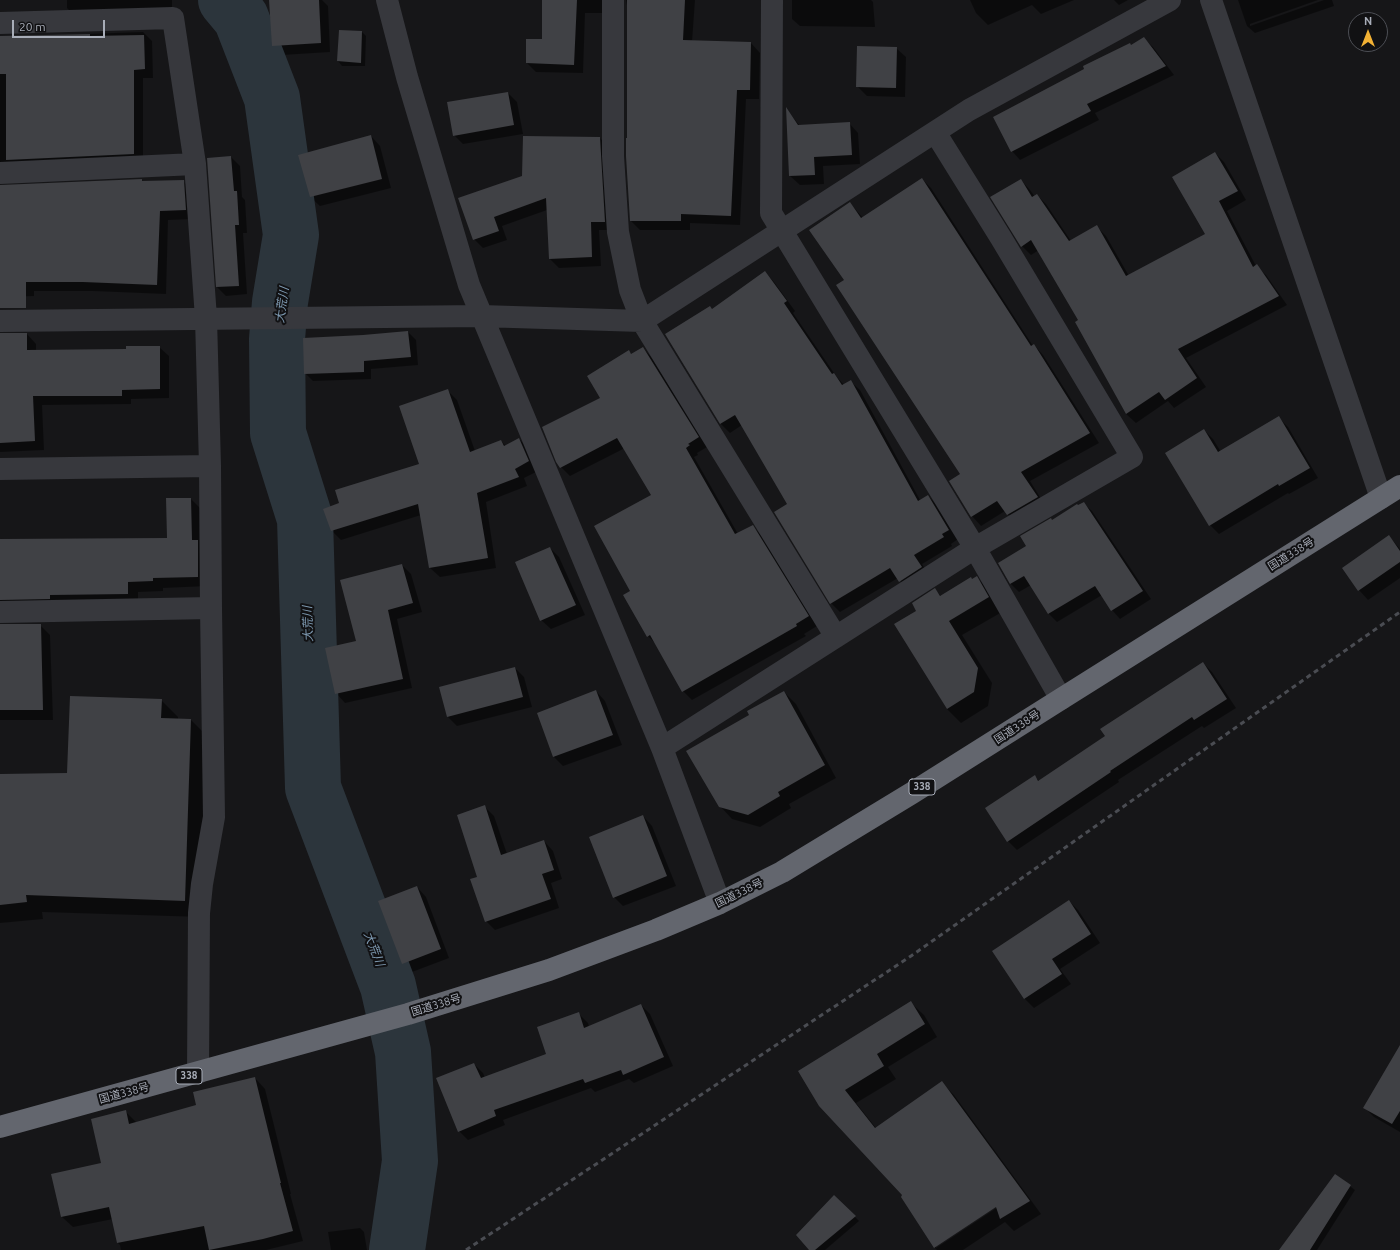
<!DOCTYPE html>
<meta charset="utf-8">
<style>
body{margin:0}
#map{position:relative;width:1400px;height:1250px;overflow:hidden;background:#161618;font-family:Ubuntu,sans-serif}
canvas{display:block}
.north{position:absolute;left:1348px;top:12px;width:40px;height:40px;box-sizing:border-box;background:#111113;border:1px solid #4d4f55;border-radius:50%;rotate:0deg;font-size:11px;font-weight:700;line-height:16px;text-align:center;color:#a8adb8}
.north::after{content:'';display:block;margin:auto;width:14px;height:18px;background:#f2b134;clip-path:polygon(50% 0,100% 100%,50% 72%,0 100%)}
.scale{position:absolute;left:12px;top:20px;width:93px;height:18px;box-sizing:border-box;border:2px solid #a8adb8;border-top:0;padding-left:5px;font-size:12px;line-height:14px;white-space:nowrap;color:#a8adb8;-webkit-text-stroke:3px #111113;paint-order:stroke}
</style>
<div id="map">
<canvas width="1400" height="1250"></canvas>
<div class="north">N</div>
<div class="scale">20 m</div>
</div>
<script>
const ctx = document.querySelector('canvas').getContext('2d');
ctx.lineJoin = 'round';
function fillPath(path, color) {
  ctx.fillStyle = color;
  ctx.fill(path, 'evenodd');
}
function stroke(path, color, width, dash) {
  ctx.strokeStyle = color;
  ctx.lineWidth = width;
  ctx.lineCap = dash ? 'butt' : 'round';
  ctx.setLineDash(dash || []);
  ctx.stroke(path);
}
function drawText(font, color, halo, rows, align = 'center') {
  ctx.font = font + ' Ubuntu,"Noto Sans JP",sans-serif';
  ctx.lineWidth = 4;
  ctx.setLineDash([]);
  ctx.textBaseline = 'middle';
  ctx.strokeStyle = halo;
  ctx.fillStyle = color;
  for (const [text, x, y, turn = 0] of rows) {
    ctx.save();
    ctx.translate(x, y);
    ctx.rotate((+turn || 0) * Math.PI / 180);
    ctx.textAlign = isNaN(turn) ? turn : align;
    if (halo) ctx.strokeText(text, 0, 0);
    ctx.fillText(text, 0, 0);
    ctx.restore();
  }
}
fillPath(new Path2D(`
 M 67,0 L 172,0 L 172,9 L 75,16 L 67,8 Z
 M 270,0 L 322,0 L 328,6 L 330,52 L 282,55 L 273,45 Z
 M 543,0 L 614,0 L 610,13 L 585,13 L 583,73 L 536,72 L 527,63 L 543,40 Z
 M 626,0 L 695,0 L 692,42 L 751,43 L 760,53 L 759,99 L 746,99 L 740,225 L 690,223 L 690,230 L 640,230 L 631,221 L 628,139 L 628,10 Z
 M 792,0 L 871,0 L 873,2 L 875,27 L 800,26 L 792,19 Z
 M 970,0 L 1074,0 L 1041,14 L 1032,5 L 988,25 L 976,13 Z
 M 1114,0 L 1128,0 L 1119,5 Z
 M 1238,0 L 1318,0 L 1250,24 L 1250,26 L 1324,0 L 1332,0 L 1334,6 L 1255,33 L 1247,26 Z
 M 339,31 L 362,32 L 366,36 L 365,66 L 342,66 L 338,61 Z
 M 143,32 L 152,41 L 153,78 L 143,78 L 143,163 L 0,174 L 0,37 Z
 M 1144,39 L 1153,47 L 1174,75 L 1095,113 L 1099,120 L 1020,160 L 1012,151 L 1132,46 Z
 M 896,48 L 906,57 L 905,97 L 867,96 L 857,86 Z
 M 508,93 L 517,102 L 523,134 L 463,144 L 454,135 Z
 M 787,110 L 800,126 L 849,123 L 858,133 L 860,164 L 823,166 L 824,184 L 800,185 L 790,176 Z
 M 371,136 L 380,146 L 391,188 L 320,206 L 310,197 Z
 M 600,138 L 609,148 L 613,230 L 599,230 L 601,266 L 559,268 L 550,259 L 547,210 L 502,226 L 507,240 L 483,248 L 474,239 L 523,177 Z
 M 1215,153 L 1224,162 L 1246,200 L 1227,211 L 1256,266 L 1266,275 L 1287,305 L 1186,358 L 1206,387 L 1174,408 L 1168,401 L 1136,423 L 1126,414 L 1076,322 L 1079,320 L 1039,250 L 1031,255 L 1022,246 L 1021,180 L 1030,190 L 1035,197 L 1037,195 L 1046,204 L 1071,241 L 1097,227 L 1106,236 L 1129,276 L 1206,234 Z
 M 231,157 L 240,166 L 242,197 L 245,200 L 247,233 L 243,233 L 247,294 L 226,296 L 217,287 L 208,159 Z
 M 922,179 L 931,188 L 1033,346 L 1034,345 L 1043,355 L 1099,443 L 1030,481 L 1046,507 L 1017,524 L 1005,511 L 981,526 L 972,516 L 962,475 L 845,281 L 850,203 L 863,218 Z
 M 141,180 L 144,182 L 183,181 L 192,190 L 194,219 L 168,220 L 166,294 L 93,291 L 34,291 L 34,296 L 2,297 L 0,295 L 0,186 Z
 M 765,272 L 774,282 L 795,311 L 793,313 L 836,376 L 844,385 L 850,381 L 860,390 L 920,500 L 928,496 L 937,505 L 958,539 L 951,544 L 952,546 L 922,564 L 930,577 L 909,590 L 898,578 L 840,612 L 831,603 L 788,504 L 742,425 L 730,433 L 721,424 L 710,307 L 713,310 Z
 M 408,332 L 416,340 L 418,365 L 371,369 L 371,379 L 313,381 L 305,373 Z
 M 27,334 L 36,344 L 36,351 L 127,350 L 159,347 L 169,356 L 169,398 L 131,399 L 131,404 L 42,405 L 44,450 L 0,452 L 0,335 Z
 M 643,348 L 652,358 L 707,447 L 697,453 L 698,455 L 694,457 L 738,534 L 752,526 L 762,536 L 817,626 L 804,634 L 806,636 L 692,700 L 683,691 L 657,645 L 648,636 L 631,591 L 652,495 L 625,448 L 570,476 L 561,467 L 629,352 L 632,355 Z
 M 447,390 L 457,400 L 475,451 L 501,441 L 506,446 L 519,439 L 528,448 L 538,471 L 524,478 L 527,486 L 486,502 L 496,568 L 440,577 L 430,568 L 421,515 L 341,540 L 332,531 L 324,509 L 341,504 L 420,464 Z
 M 1279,418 L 1288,427 L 1318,478 L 1289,494 L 1288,493 L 1219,534 L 1210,525 L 1204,430 L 1213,439 L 1221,452 Z
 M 191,499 L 201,509 L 208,586 L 163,588 L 163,591 L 138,592 L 138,604 L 0,615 L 0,540 L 168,539 Z
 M 1083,503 L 1092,511 L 1151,599 L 1120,619 L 1112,610 L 1102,595 L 1057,622 L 1049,614 L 1031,585 L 1019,592 L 1011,584 L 999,563 L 1027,546 L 1052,521 Z
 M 1389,536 L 1400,549 L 1400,578 L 1368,600 L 1359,590 L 1343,568 Z
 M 550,548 L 559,557 L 585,615 L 551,629 L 541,620 Z
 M 402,565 L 411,574 L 422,612 L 397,619 L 412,688 L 345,703 L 336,693 L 357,642 Z
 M 976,577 L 990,591 L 1002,612 L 962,635 L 992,683 L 988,706 L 961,723 L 947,709 L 896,624 L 917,611 L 935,590 L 941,596 Z
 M 0,625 L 40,625 L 50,635 L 53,720 L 0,720 Z
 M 1203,663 L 1212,672 L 1236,708 L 1204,728 L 1202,726 L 1118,780 L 1119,782 L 1017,850 L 1008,841 L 1035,777 L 1039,781 L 1106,736 Z
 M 515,668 L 524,677 L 532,707 L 457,726 L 448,717 Z
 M 596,691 L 605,701 L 622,745 L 563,766 L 554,757 Z
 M 784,692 L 796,704 L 836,778 L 789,804 L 791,808 L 760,827 L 732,819 L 720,806 L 751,715 Z
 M 161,700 L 178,717 L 178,720 L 191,720 L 208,737 L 202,917 L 42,912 L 43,919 L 0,923 L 0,775 L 68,774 Z
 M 485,807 L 494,816 L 507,854 L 544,841 L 553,851 L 562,879 L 551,883 L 559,908 L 495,930 L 486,921 L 478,877 Z
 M 643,816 L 652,826 L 676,886 L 623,906 L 614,897 Z
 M 417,887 L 426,897 L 449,958 L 412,972 L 402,963 Z
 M 1069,901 L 1078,910 L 1100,943 L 1060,969 L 1071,984 L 1034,1008 L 1025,999 L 994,951 Z
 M 911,1003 L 924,1015 L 937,1037 L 888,1067 L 896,1079 L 856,1103 L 876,1128 L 942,1083 L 954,1095 L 1041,1214 L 1014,1231 L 1005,1222 L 963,1250 L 937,1250 L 935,1248 L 902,1197 L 904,1195 L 820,1105 ZM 1000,1204 L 1001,1205 L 936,1248 L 936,1246 Z
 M 641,1005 L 650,1014 L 673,1066 L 634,1083 L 629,1079 L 595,1092 L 591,1088 L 503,1120 L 505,1125 L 468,1140 L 459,1131 L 474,1064 L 483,1073 L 485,1078 L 548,1055 L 579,1014 L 588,1023 L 589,1027 Z
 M 255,1078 L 265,1089 L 291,1194 L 290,1194 L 303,1241 L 266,1250 L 121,1250 L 120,1245 L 118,1243 L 113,1219 L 73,1227 L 62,1217 L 102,1163 L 126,1112 L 137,1123 L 197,1106 Z
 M 1400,1081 L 1400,1132 L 1374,1117 L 1365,1108 Z
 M 1335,1175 L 1355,1190 L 1317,1250 L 1297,1250 Z
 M 834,1196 L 859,1221 L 825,1250 L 810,1250 Z
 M 360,1228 L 364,1232 L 367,1250 L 331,1250 L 328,1232 Z`), '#0007');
stroke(new Path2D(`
 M 226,0 L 241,18 L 272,98 L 291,235 L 280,302 L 277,339 L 278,433 L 305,519 L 313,788 L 388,986 L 403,1052 L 410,1161 L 397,1250`), '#2c353c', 56);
fillPath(new Path2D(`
 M 269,0 L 319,0 L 321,43 L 272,46 Z
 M 542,0 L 577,0 L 574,65 L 526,63 L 526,39 L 542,39 Z
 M 627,0 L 685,0 L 683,40 L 751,42 L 750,90 L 737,90 L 731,216 L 681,214 L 681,221 L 630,221 L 626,156 L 626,138 L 627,138 Z
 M 339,30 L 362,31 L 361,63 L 337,61 Z
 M 90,34 L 90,36 L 144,35 L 145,69 L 134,70 L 134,154 L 6,160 L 6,74 L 0,74 L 0,36 Z
 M 1144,37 L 1166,66 L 1087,104 L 1091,111 L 1011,152 L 993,117 L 1084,69 L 1083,66 L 1130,43 L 1131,45 Z
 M 857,46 L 897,47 L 896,88 L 856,87 Z
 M 508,92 L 514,125 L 453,136 L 447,102 Z
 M 786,107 L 798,125 L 850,122 L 852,155 L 814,157 L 815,175 L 789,176 Z
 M 371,135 L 382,179 L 310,197 L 298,155 Z
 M 523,136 L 600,137 L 605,222 L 591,222 L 592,257 L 549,259 L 546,198 L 494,217 L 499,231 L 473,240 L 458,198 L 522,176 Z
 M 1215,152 L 1238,191 L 1219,201 L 1253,267 L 1257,264 L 1279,296 L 1178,349 L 1197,378 L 1165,400 L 1159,392 L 1126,414 L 1075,322 L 1078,320 L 1031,240 L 1021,247 L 990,197 L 1021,179 L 1032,197 L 1037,194 L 1069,241 L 1097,225 L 1126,276 L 1205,234 L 1172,177 Z
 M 231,156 L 234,191 L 237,191 L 239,225 L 235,225 L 239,286 L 216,287 L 207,158 Z
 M 922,178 L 1031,346 L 1034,344 L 1090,433 L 1021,472 L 1038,497 L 1007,515 L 997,501 L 971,517 L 949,481 L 960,474 L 836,285 L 844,280 L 809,230 L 850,202 L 861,218 Z
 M 142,179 L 142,181 L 184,180 L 186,210 L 160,211 L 157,285 L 83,282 L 26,282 L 26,308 L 0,308 L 0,185 Z
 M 765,271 L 787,301 L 784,303 L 832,374 L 834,373 L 842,385 L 851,380 L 918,501 L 928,495 L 949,530 L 942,534 L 944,537 L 914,555 L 922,567 L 899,582 L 890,568 L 830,604 L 774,512 L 787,504 L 735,415 L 720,424 L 665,334 L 710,306 L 712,309 Z
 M 408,331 L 411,357 L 364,361 L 364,372 L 304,374 L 303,338 L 363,335 Z
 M 0,333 L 27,333 L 27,350 L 126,349 L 126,346 L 160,346 L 160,389 L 122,390 L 122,396 L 33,396 L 35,441 L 0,443 Z
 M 643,347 L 699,437 L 688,444 L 690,445 L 686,448 L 735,534 L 753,525 L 809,616 L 796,624 L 797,626 L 682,692 L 650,635 L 647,637 L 623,595 L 630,591 L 594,526 L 651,495 L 617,438 L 560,468 L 556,462 L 542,427 L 600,398 L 587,376 L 629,350 L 631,354 Z
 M 448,389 L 470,452 L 501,440 L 504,446 L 519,438 L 529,461 L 515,469 L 519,477 L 477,493 L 488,558 L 429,568 L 418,504 L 331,531 L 323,509 L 339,503 L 335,490 L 419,464 L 399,406 Z
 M 1279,416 L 1310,468 L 1279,486 L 1278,484 L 1209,526 L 1165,453 L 1204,429 L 1218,452 Z
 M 166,498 L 191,498 L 192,540 L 198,540 L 198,577 L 153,578 L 153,581 L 128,582 L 128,594 L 50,595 L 50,599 L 0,600 L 0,539 L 167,538 Z
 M 1084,502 L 1143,591 L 1111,611 L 1095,586 L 1048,614 L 1024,576 L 1010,584 L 998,563 L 1026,546 L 1020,536 L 1051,518 L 1052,520 L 1077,504 L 1078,505 Z
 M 1389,535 L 1400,551 L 1400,562 L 1358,591 L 1342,568 Z
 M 550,547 L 576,605 L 540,621 L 515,562 Z
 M 402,564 L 413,603 L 388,610 L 403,679 L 335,694 L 325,648 L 356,641 L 340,580 Z
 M 977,576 L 989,597 L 949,621 L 978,668 L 974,692 L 947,709 L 894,624 L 916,611 L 912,603 L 935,588 L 940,596 L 971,577 L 972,579 Z
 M 0,624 L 41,624 L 43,710 L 0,710 Z
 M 1203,662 L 1227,699 L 1194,720 L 1192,717 L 1110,771 L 1111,772 L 1007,842 L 985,808 L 1035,775 L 1038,781 L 1105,736 L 1100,729 Z
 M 515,667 L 523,697 L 447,717 L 439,687 Z
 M 596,690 L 613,735 L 553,757 L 537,713 Z
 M 784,691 L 825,765 L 778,792 L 780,796 L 748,815 L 719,807 L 686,751 L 749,715 L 747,711 Z
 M 70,696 L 162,699 L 161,718 L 191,719 L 185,901 L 26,895 L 27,902 L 0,905 L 0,774 L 67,773 Z
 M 485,805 L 501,855 L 544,840 L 554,870 L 542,874 L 551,899 L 485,922 L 470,879 L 477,877 L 457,815 Z
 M 643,815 L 667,876 L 613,898 L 589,837 Z
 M 417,886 L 441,949 L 402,964 L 378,901 Z
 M 1069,900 L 1091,934 L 1052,959 L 1062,974 L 1024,999 L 992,951 Z
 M 911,1001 L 925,1024 L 877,1054 L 884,1066 L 845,1090 L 875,1128 L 942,1081 L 1030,1201 L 1000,1219 L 996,1207 L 934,1248 L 901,1197 L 902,1195 L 819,1106 L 798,1071 Z
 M 641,1004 L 664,1057 L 623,1075 L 621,1070 L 585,1083 L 583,1079 L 494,1110 L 496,1116 L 458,1132 L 436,1078 L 474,1063 L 481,1078 L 546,1054 L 537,1027 L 579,1012 L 584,1028 Z
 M 1400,1045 L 1400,1111 L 1392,1124 L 1363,1108 Z
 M 255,1077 L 281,1183 L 280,1183 L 293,1231 L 263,1239 L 209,1250 L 204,1226 L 117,1243 L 109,1207 L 61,1217 L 51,1174 L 101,1163 L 91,1119 L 126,1110 L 129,1124 L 196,1105 L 193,1092 Z
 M 1335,1174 L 1351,1185 L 1310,1250 L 1279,1250 Z
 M 834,1195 L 856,1216 L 815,1250 L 809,1250 L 796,1235 Z`), '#404145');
stroke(new Path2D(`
 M 387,0 L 407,77 L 469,285 L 662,748 L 720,903
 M 613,0 L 613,156 L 618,232 L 630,290 L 642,321 L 836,637
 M 772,0 L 771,213 L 975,548 L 1061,699
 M 1211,0 L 1381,498
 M 0,23 L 173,18 L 195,164 L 206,318 L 210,466 L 211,608 L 214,817 L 202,884 L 199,913 L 198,1073
 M 0,173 L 195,164
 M 0,321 L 481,316 L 642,321 L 969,110 L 1170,0
 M 0,469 L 210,466
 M 0,612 L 211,608
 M 662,748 L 975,548 L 1132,457 L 1001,238 L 935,132`), '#37383d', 22);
stroke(new Path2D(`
 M 0,1127 L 408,1014 L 549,970 L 656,930 L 720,903 L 782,872 L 912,793 L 1061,699 L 1400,486`), '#63666e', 22);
stroke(new Path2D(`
 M 466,1250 L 911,956 L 1400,612`), '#4a4c52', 3, [5, 4]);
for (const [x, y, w] of [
 [922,787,26],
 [189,1076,26]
]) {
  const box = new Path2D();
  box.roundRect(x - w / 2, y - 8, w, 16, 3);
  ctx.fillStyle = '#111113';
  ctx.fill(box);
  stroke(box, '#a8adb8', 1);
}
drawText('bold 10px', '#a8adb8', null, [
 ["338",922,787],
 ["338",189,1076]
]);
drawText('11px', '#a8adb8', '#111113', [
 ["国道338号",1291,554,-32],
 ["国道338号",1017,727,-33],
 ["国道338号",739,893,-26],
 ["国道338号",436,1005,-17],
 ["国道338号",124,1093,-15]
]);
drawText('italic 12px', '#7f9bb3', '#111113', [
 ["大荒川",282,305,-82],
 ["大荒川",308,624,-92],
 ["大荒川",374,949,69]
]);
</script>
